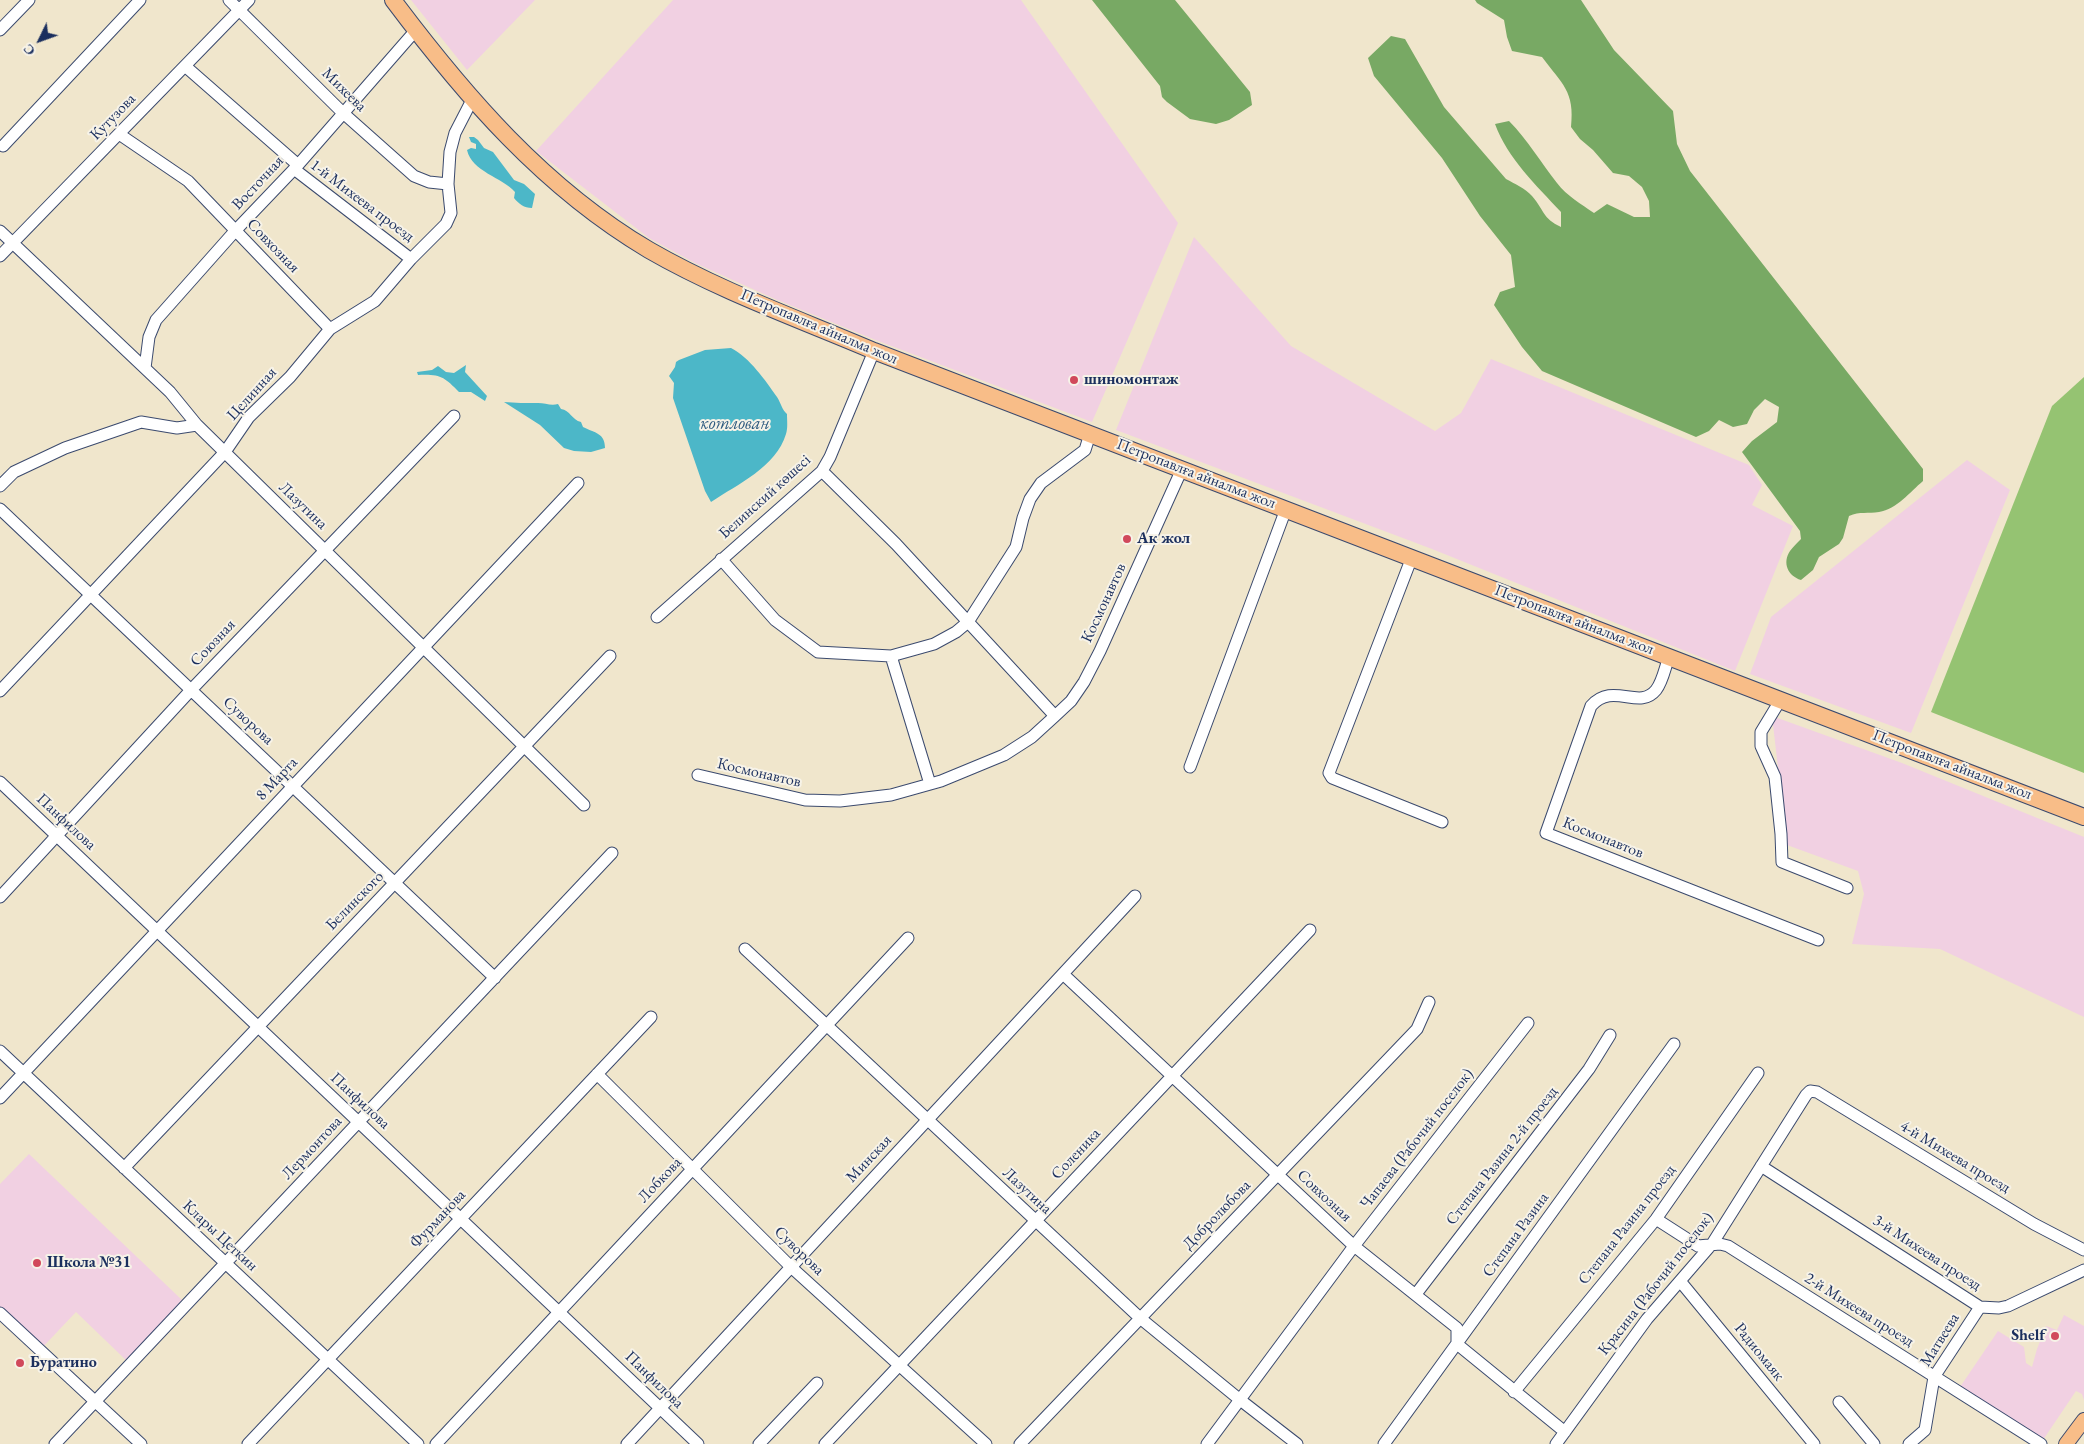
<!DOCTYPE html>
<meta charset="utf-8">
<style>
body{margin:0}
#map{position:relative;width:2084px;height:1444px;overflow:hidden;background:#f0e6cc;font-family:"EB Garamond",serif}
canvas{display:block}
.north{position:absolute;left:15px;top:15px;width:50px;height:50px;-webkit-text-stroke:4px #f7f3e8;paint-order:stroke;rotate:228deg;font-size:14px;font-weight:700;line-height:20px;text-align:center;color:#1b2f5e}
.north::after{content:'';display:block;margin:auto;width:18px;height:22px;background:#1b2f5e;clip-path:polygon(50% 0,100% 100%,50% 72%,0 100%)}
</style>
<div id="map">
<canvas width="2084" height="1444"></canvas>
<div class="north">С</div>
</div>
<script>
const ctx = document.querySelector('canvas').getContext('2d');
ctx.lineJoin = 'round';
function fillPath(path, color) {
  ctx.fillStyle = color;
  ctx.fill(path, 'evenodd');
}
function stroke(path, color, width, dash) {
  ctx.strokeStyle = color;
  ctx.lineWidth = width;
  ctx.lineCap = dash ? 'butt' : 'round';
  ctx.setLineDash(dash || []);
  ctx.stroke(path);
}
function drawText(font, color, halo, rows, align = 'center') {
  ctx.font = font + ' "EB Garamond",serif';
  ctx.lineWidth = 4;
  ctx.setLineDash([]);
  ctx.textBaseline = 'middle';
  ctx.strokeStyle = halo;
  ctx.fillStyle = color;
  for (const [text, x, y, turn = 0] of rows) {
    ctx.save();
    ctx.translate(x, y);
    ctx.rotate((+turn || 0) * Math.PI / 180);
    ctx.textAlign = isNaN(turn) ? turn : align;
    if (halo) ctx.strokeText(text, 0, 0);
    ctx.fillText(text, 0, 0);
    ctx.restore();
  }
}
fillPath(new Path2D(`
 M 411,0 L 535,0 L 467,70 Z
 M 673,0 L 1021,0 L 1178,223 L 1092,422 L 873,339 L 775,299 L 695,263 L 649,238 L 536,151 Z
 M 1194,237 L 1291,346 L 1435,431 L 1461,413 L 1491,359 L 1749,465 L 1762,485 L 1752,505 L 1793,526 L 1735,671 L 1432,549 L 1116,430 Z
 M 1967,460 L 2010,490 L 1911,733 L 1750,674 L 1771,617 Z
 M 1772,716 L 1902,763 L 2084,837 L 2084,1017 L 1940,949 L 1852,944 L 1864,894 L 1858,871 L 1787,845 Z
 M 29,1154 L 182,1300 L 157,1327 L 158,1335 L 130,1364 L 76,1312 L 40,1350 L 0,1313 L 0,1184 Z
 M 2064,1315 L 2084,1326 L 2084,1400 L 2082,1394 L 2076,1391 L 2043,1440 L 1960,1387 L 1998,1331 L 2024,1347 L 2026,1363 L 2032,1367 L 2037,1349 L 2046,1326 L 2057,1330 Z`), '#f1d0e2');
fillPath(new Path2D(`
 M 2084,377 L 2084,773 L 1931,712 L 2052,406 Z`), '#95c372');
fillPath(new Path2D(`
 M 1092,0 L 1175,0 L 1250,92 L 1252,105 L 1229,120 L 1216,124 L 1190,119 L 1167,102 L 1162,97 L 1160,86 Z
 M 1475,0 L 1581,0 L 1614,50 L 1673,111 L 1677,144 L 1690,171 L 1923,469 L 1923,481 C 1910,492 1897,509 1879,512 C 1868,514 1860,511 1849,516 L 1843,538 L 1839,544 L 1819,557 L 1813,570 L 1801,580 C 1788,576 1782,563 1790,551 C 1793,547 1797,543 1801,539 L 1800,531 L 1742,452 L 1752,441 L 1777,422 L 1779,407 L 1765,399 L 1754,410 L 1747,424 L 1733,427 L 1719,420 L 1709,431 L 1696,437 L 1542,371 L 1522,347 L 1494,305 L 1500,292 L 1515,287 L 1511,255 L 1480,216 L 1442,158 L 1374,76 L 1368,58 L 1391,36 L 1405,39 L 1444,107 L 1506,179 C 1515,184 1525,188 1532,196 C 1545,211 1542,218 1561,227 L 1561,212 C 1536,185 1508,159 1495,124 L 1509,121 C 1528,140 1541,163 1557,183 C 1567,196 1581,204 1594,213 L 1607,204 L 1634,217 L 1650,217 L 1649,201 L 1642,187 L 1629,176 L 1613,173 L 1593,150 L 1580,139 L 1571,127 C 1575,91 1562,84 1542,57 L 1512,51 L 1507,37 L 1504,20 L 1477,3 Z`), '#78a964');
fillPath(new Path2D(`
 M 469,137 L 474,137 L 478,140 L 484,148 L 493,152 L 514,180 L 524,184 L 535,194 L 532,208 C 524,208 519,204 514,198 L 515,192 C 502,177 472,172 467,150 L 471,148 L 476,149 L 476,144 L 471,142 Z
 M 731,348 C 750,358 765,380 777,397 C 781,403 782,410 787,414 C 787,421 788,428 786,434 C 776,467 738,484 711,502 L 705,491 L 673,398 L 674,383 L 669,376 L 675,367 L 676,362 L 679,360 L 705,350 Z
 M 466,365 L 465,372 L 487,396 L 485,401 L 471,392 L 459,392 C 444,377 441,374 418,375 L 417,372 L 432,370 L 438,366 L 446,372 L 454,373 Z
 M 504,402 C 515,403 526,403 538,403 C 545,403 551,406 558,404 L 561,409 C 570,410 572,420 581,422 L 583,427 C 595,433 605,433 605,448 L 591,452 L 574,451 L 564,448 L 540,425 Z`), '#4cb7c8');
const minor = new Path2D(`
 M 229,0 L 342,112 L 414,176 L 429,182 L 448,184
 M 0,30 L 29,0
 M 185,66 L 298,165
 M 119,134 L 188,181 L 330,329
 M 3,146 L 140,0
 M 294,169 L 411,259
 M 0,231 L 170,392 L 197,425 L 584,805
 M 0,256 L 249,0
 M 145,368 L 149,337 L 156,320 L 235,231 L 298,165 L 416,30
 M 822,471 L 896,544 L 1055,716
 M 0,486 L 14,472 L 65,448 L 141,422 L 177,428 L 197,425
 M 0,509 L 495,978
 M 1412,557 L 1329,773 L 1332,778 L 1442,822
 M 721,559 L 775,620 L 818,652 L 891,656 L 934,644 L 956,632 L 968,622 L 1016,547 L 1023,518 L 1030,499 L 1041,483 L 1085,450 L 1090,434
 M 657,617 L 822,471 L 830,457 L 874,351
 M 891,656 L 930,784
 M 1669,657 C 1665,667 1663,681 1656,690 C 1639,711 1613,681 1591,706 L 1546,833 L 1818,940
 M 0,691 L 225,452 L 249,417 L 290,377 L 330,329 L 375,301 L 411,259 L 446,224 L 451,213 L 448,184 L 450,152 L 455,133 L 472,100
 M 1781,699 L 1761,732 L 1761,746 L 1775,777 L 1781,834 L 1782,862 L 1847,888
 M 1190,767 L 1286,509
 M 698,775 L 805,800 L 840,801 L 891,795 L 941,781 L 1004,755 L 1032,737 L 1055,716 L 1071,701 L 1084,682 L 1100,651 L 1182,469
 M 0,782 L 698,1444
 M 0,897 L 191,690 L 454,416
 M 745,949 L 1140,1318 L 1239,1399 L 1297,1444
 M 1063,974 L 1354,1246 L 1457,1328 L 1457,1344 L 1565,1432
 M 0,1051 L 418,1444
 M 597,1074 L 791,1267 L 986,1444
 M 0,1098 L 578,483
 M 1761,1166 L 1980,1307 L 1999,1308 L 2008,1306 L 2084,1270
 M 124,1168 L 610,656
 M 1656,1219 L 1698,1246 L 1720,1244 L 1728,1246 L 2041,1444
 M 1680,1281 L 1814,1444
 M 1416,1294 L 1589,1069 L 1610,1035
 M 0,1313 L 141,1444
 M 1514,1392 L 1656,1219 L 1758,1073
 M 1839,1402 L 1874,1444
 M 55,1444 L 612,853
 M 248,1444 L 651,1017
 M 436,1444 L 908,938
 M 627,1444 L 1135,896
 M 759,1444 L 817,1383
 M 825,1444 L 1310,930
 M 1020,1444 L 1417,1029 L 1429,1002
 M 1207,1444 L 1354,1246 L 1528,1023
 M 1384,1444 L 1674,1044
 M 1556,1444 L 1647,1319 L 1712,1244 L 1806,1095 L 1810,1091 L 1817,1092 L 2034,1224 L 2084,1250
 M 1909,1444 L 1925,1430 L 1934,1377 L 1980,1307`);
const major = new Path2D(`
 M 2066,1444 L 2084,1420`);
const highway = new Path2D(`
 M 393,0 C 465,96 544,188 649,250 C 720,291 799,319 874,351 L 2084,817`);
stroke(minor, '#3b4a6e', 13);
stroke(major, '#3b4a6e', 16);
stroke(highway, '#3b4a6e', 18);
stroke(minor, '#fff', 11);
stroke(major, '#f8bd88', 14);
stroke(highway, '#f8bd88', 16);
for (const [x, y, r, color] of [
 [1074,380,5,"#d1495b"],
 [1127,539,5,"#d1495b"],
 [37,1263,5,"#d1495b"],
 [2055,1336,5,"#d1495b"],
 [20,1363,5,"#d1495b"]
]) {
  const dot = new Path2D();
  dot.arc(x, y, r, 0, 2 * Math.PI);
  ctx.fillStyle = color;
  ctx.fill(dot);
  stroke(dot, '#f7f3e8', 2);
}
drawText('16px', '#1b2f5e', '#f7f3e8', [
 ["Михеева",344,90,44],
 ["Кутузова",113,117,-46],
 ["Восточная",258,183,-47],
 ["1-й Михеева проезд",362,201,37],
 ["Совхозная",273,246,46],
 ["Петропавлға айналма жол",819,327,23],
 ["Целинная",252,394,-48],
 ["Петропавлға айналма жол",1196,474,21],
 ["Белинский көшесі",765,497,-42],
 ["Лазутина",303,506,44],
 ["Космонавтов",1104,603,-65],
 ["Петропавлға айналма жол",1574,620,21],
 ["Союзная",213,643,-47],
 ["Суворова",248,721,43],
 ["Петропавлға айналма жол",1952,765,21],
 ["Космонавтов",759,773,13],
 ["8 Марта",277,779,-47],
 ["Панфилова",66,822,43],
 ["Космонавтов",1603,838,22],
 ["Белинского",355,901,-46],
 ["Панфилова",360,1101,43],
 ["Чапаева (Рабочий поселок)",1417,1139,-52],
 ["Лермонтова",312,1148,-47],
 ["Соленика",1076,1154,-47],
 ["Степана Разина 2-й проезд",1502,1156,-52],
 ["4-й Михеева проезд",1955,1157,31],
 ["Минская",869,1159,-47],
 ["Лобкова",660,1180,-47],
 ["Лазутина",1027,1191,43],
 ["Совхозная",1324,1196,43],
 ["Добролюбова",1217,1215,-46],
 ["Фурманова",438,1219,-47],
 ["Степана Разина проезд",1627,1225,-52],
 ["Степана Разина",1516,1235,-54],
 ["Клары Цеткин",220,1236,43],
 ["Суворова",799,1251,44],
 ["3-й Михеева проезд",1927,1253,33],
 ["Красина (Рабочий поселок)",1656,1284,-52],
 ["2-й Михеева проезд",1859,1310,32],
 ["Матвеева",1940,1340,-58],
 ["Радиомаяк",1759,1352,51],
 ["Панфилова",654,1380,44]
]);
drawText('bold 16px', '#1b2f5e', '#f7f3e8', [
 ["шиномонтаж",1084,380],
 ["Ак жол",1137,539],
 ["Школа №31",47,1263],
 ["Shelf",2045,1336,"right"],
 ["Буратино",30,1363]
], 'left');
drawText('italic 18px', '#2a587e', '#f7f3e8', [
 ["котлован",735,424]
]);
</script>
